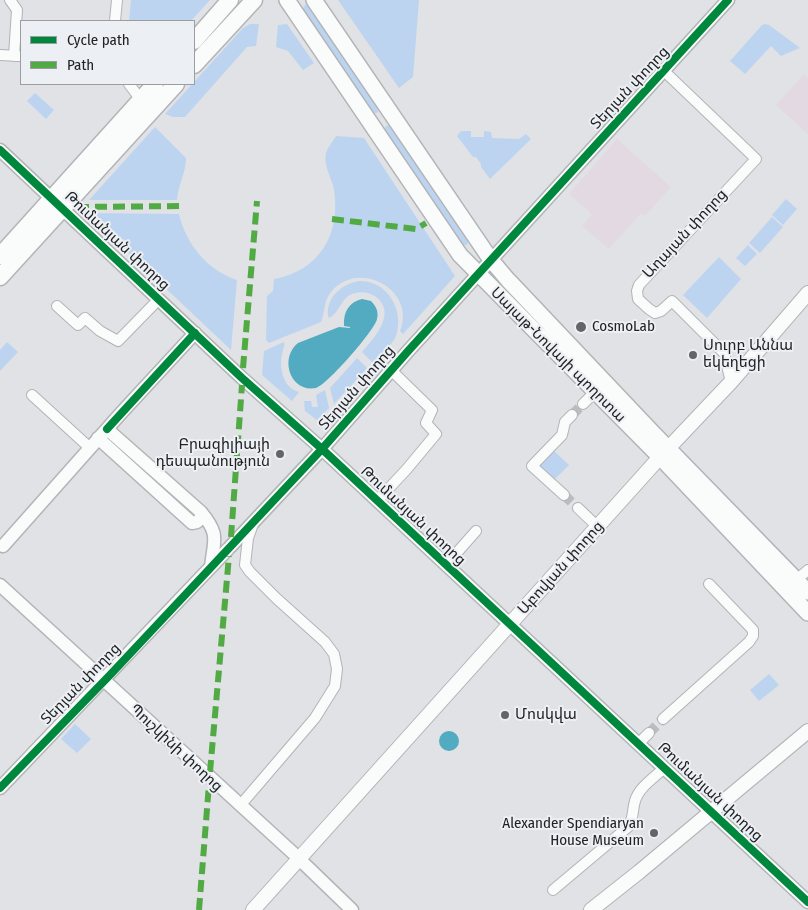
<!DOCTYPE html>
<meta charset="utf-8">
<style>
body{margin:0}
#map{position:relative;width:808px;height:910px;overflow:hidden;background:#e0e2e5;font-family:"Fira Sans Condensed",sans-serif}
canvas{display:block}
.legend{position:absolute;left:20px;top:20px;width:175px;height:65px;box-sizing:border-box;background:#eceff3;border:1px solid #9b9da0;margin:0;padding:6px 9px;list-style:none;font-size:15px;color:#212224}
.legend li{display:flex;align-items:center;gap:10px;height:25px}
.legend b{width:25px;border:1px solid #9b9da0}
</style>
<div id="map">
<canvas width="808" height="910"></canvas>
<ul class="legend">
<li><b style="height:6px;background:#00873e"></b>Cycle path</li>
<li><b style="height:6px;background:#52aa44"></b>Path</li>
</ul>
</div>
<script>
const ctx = document.querySelector('canvas').getContext('2d');
ctx.lineJoin = 'round';
function fillPath(path, color) {
  ctx.fillStyle = color;
  ctx.fill(path, 'evenodd');
}
function stroke(path, color, width, dash) {
  ctx.strokeStyle = color;
  ctx.lineWidth = width;
  ctx.lineCap = dash ? 'butt' : 'round';
  ctx.setLineDash(dash || []);
  ctx.stroke(path);
}
function drawText(font, color, halo, rows, align = 'center') {
  ctx.font = font + ' "Fira Sans Condensed","Noto Sans Armenian",sans-serif';
  ctx.lineWidth = 4;
  ctx.setLineDash([]);
  ctx.textBaseline = 'middle';
  ctx.strokeStyle = halo;
  ctx.fillStyle = color;
  for (const [text, x, y, turn = 0] of rows) {
    ctx.save();
    ctx.translate(x, y);
    ctx.rotate((+turn || 0) * Math.PI / 180);
    ctx.textAlign = isNaN(turn) ? turn : align;
    if (halo) ctx.strokeText(text, 0, 0);
    ctx.fillText(text, 0, 0);
    ctx.restore();
  }
}
fillPath(new Path2D(`
 M 804,74 L 808,78 L 808,134 L 776,105 Z
 M 617,139 L 671,187 L 645,216 L 641,213 L 609,249 L 582,226 L 592,214 L 569,194 Z`), '#e3d9e2');
fillPath(new Path2D(`
 M 131,0 L 210,0 L 191,21 L 129,21 Z
 M 338,0 L 419,0 L 413,77 L 399,88 Z
 M 305,5 L 308,5 L 379,109 L 377,113 L 371,113 L 302,10 Z
 M 250,24 L 259,24 L 256,46 L 247,47 L 185,117 L 173,117 L 165,114 L 243,28 Z
 M 287,24 L 314,63 L 303,70 L 288,51 L 276,47 L 278,25 Z
 M 765,24 L 769,25 L 800,48 L 781,56 L 771,46 L 745,74 L 730,61 L 762,25 Z
 M 35,93 L 54,110 L 46,119 L 27,101 Z
 M 389,125 L 391,126 L 469,240 L 467,245 L 462,245 L 384,130 L 386,126 Z
 M 155,127 L 186,158 C 186,173 178,185 177,200 L 89,200 Z
 M 461,131 L 471,131 L 471,137 L 484,137 L 484,131 L 491,132 L 492,138 L 519,139 L 526,134 L 531,139 L 490,179 L 481,167 L 481,164 L 476,157 L 473,157 L 457,136 Z
 M 336,136 L 364,138 L 455,276 L 403,334 L 400,331 C 417,290 358,258 331,292 C 324,300 325,312 321,322 L 269,343 L 266,340 L 267,296 L 273,291 L 274,279 C 319,271 341,234 334,190 C 332,178 323,166 326,153 C 328,147 333,141 336,136 Z
 M 786,199 L 797,209 L 783,225 L 772,215 Z
 M 86,213 L 179,214 C 186,244 207,270 237,280 L 231,350 Z
 M 772,217 L 783,227 L 760,253 L 749,243 Z
 M 748,245 L 757,254 L 745,266 L 736,258 Z
 M 719,257 L 741,279 L 707,318 L 683,295 Z
 M 359,281 C 387,280 405,310 396,336 C 392,345 380,355 373,363 L 362,352 C 374,338 398,313 375,296 C 368,292 360,291 352,294 C 340,299 340,313 329,318 L 328,316 C 326,298 341,284 359,281 Z
 M 7,342 L 18,352 L 0,371 L 0,350 Z
 M 284,342 C 285,347 283,349 282,354 C 279,368 283,388 299,392 L 292,401 L 262,375 L 264,351 Z
 M 357,358 L 367,368 L 334,404 L 330,388 Z
 M 325,390 L 329,408 L 317,420 L 305,411 L 304,401 L 311,401 L 312,407 L 318,407 L 316,395 Z
 M 553,450 L 569,465 L 554,480 L 538,465 Z
 M 769,674 L 779,685 L 759,701 L 750,690 Z
 M 75,724 L 91,739 L 77,753 L 61,739 Z`), '#bdd4f0');
fillPath(new Path2D(`
 M 362,299 L 371,301 C 376,306 379,312 377,319 C 375,330 327,385 316,388 C 290,393 279,358 298,343 L 339,327 L 350,328 L 350,327 L 344,326 C 343,312 349,302 362,299 Z
 M439 741a10 10 0 1 1 20 0a10 10 0 1 1-20 0Z`), '#53abc1');
stroke(new Path2D(`
 M 572,415 L 583,404
 M 564,495 L 578,508
 M 649,733 L 663,719`), '#babcbe', 10, [10, 5]);
const minor = new Path2D(`
 M 10,0 L 17,10 L 14,56
 M 115,21 L 117,0
 M 0,55 L 19,56
 M 664,71 L 756,159 L 639,285 L 637,291 L 638,299 L 649,309 L 655,313 L 661,311 L 672,301 L 724,353 L 731,382
 M 129,84 L 141,100
 M 57,306 L 78,325 L 85,318 L 100,331 L 118,341 L 159,299
 M 32,395 L 90,448
 M 583,404 L 595,392
 M 564,495 L 532,466 L 562,435 L 565,422 L 572,415
 M 377,501 L 406,470 L 436,434 L 426,423 L 432,410 L 391,370
 M 578,508 L 598,527
 M 446,565 L 476,531
 M 796,580 L 808,570
 M 663,719 L 749,642 L 753,636 L 753,630 L 709,584
 M 638,744 L 649,733
 M 244,801 L 315,718 L 335,686 L 337,669 L 334,654 L 325,642 L 276,598 L 250,572 L 245,565 L 248,538 L 253,524
 M 553,890 L 628,827 C 634,819 632,810 635,801 C 639,787 654,778 664,768`);
const tertiary = new Path2D(`
 M 0,150 L 242,378 L 322,449 L 808,902
 M 107,429 L 201,512 C 220,535 214,539 211,567
 M 98,438 L 192,523 L 197,522 L 201,518 L 201,512
 M 3,546 L 122,412 L 195,333
 M 230,547 L 322,449 L 409,350 L 728,0
 M 0,585 L 293,853 L 352,910
 M 0,788 L 228,549`);
const secondary = new Path2D(`
 M 253,910 L 660,457 L 731,382 L 808,293
 M 591,910 L 639,872 L 808,731`);
const primary = new Path2D(`
 M 287,0 L 460,255 L 660,457 L 808,613
 M 314,0 L 491,260 L 508,280 L 652,432 L 808,592`);
const trunk = new Path2D(`
 M 194,41 L 230,0
 M 194,65 L 254,0
 M 0,256 L 155,84
 M 0,277 L 176,84`);
stroke(minor, '#b2b4b6', 12);
stroke(tertiary, '#b2b4b6', 15);
stroke(secondary, '#b2b4b6', 16);
stroke(primary, '#b2b4b6', 18);
stroke(trunk, '#b2b4b6', 19);
stroke(minor, '#fafbfb', 10);
stroke(tertiary, '#fafbfb', 12);
stroke(secondary, '#fafbfb', 14);
stroke(primary, '#fafbfb', 15);
stroke(trunk, '#fafbfb', 16);
stroke(new Path2D(`
 M 77,207 L 183,206
 M 332,219 L 416,229 L 426,223
 M 243,368 L 257,201
 M 231,537 L 242,385
 M 210,772 L 229,556
 M 199,910 L 209,784`), '#52aa44', 6, [12, 6]);
stroke(new Path2D(`
 M 0,150 L 242,378 L 322,449 L 808,902
 M 107,429 L 195,333
 M 0,788 L 110,675 L 322,449 L 409,350 L 728,0`), '#00873e', 8);
for (const [x, y, r, color] of [
 [581,327,6,"#646568"],
 [693,355,5,"#646568"],
 [280,454,5,"#646568"],
 [505,715,5,"#646568"],
 [654,833,5,"#646568"]
]) {
  const dot = new Path2D();
  dot.arc(x, y, r, 0, 2 * Math.PI);
  ctx.fillStyle = color;
  ctx.fill(dot);
  stroke(dot, '#eceff3', 2);
}
drawText('15px', '#212224', '#eceff3', [
 ["Տերյան փողոց",630,88,-47],
 ["Աղայան փողոց",685,234,-47],
 ["Թումանյան փողոց",117,241,43],
 ["Սայաթ-Նովայի պողոտա",558,355,45],
 ["Տերյան փողոց",357,388,-49],
 ["Թումանյան փողոց",413,516,43],
 ["Աբովյան փողոց",561,568,-48],
 ["Տերյան փողոց",81,684,-46],
 ["Պուշկինի փողոց",176,748,43],
 ["Թումանյան փողոց",710,792,43]
]);
drawText('15px', '#212224', '#eceff3', [
 ["CosmoLab",592,327],
 ["Սուրբ Աննա",703,346],
 ["եկեղեցի",703,363],
 ["Բրազիլիայի",270,445,"right"],
 ["դեսպանություն",270,462,"right"],
 ["Մոսկվա",515,715],
 ["Alexander Spendiaryan",644,824,"right"],
 ["House Museum",644,841,"right"]
], 'left');
</script>
